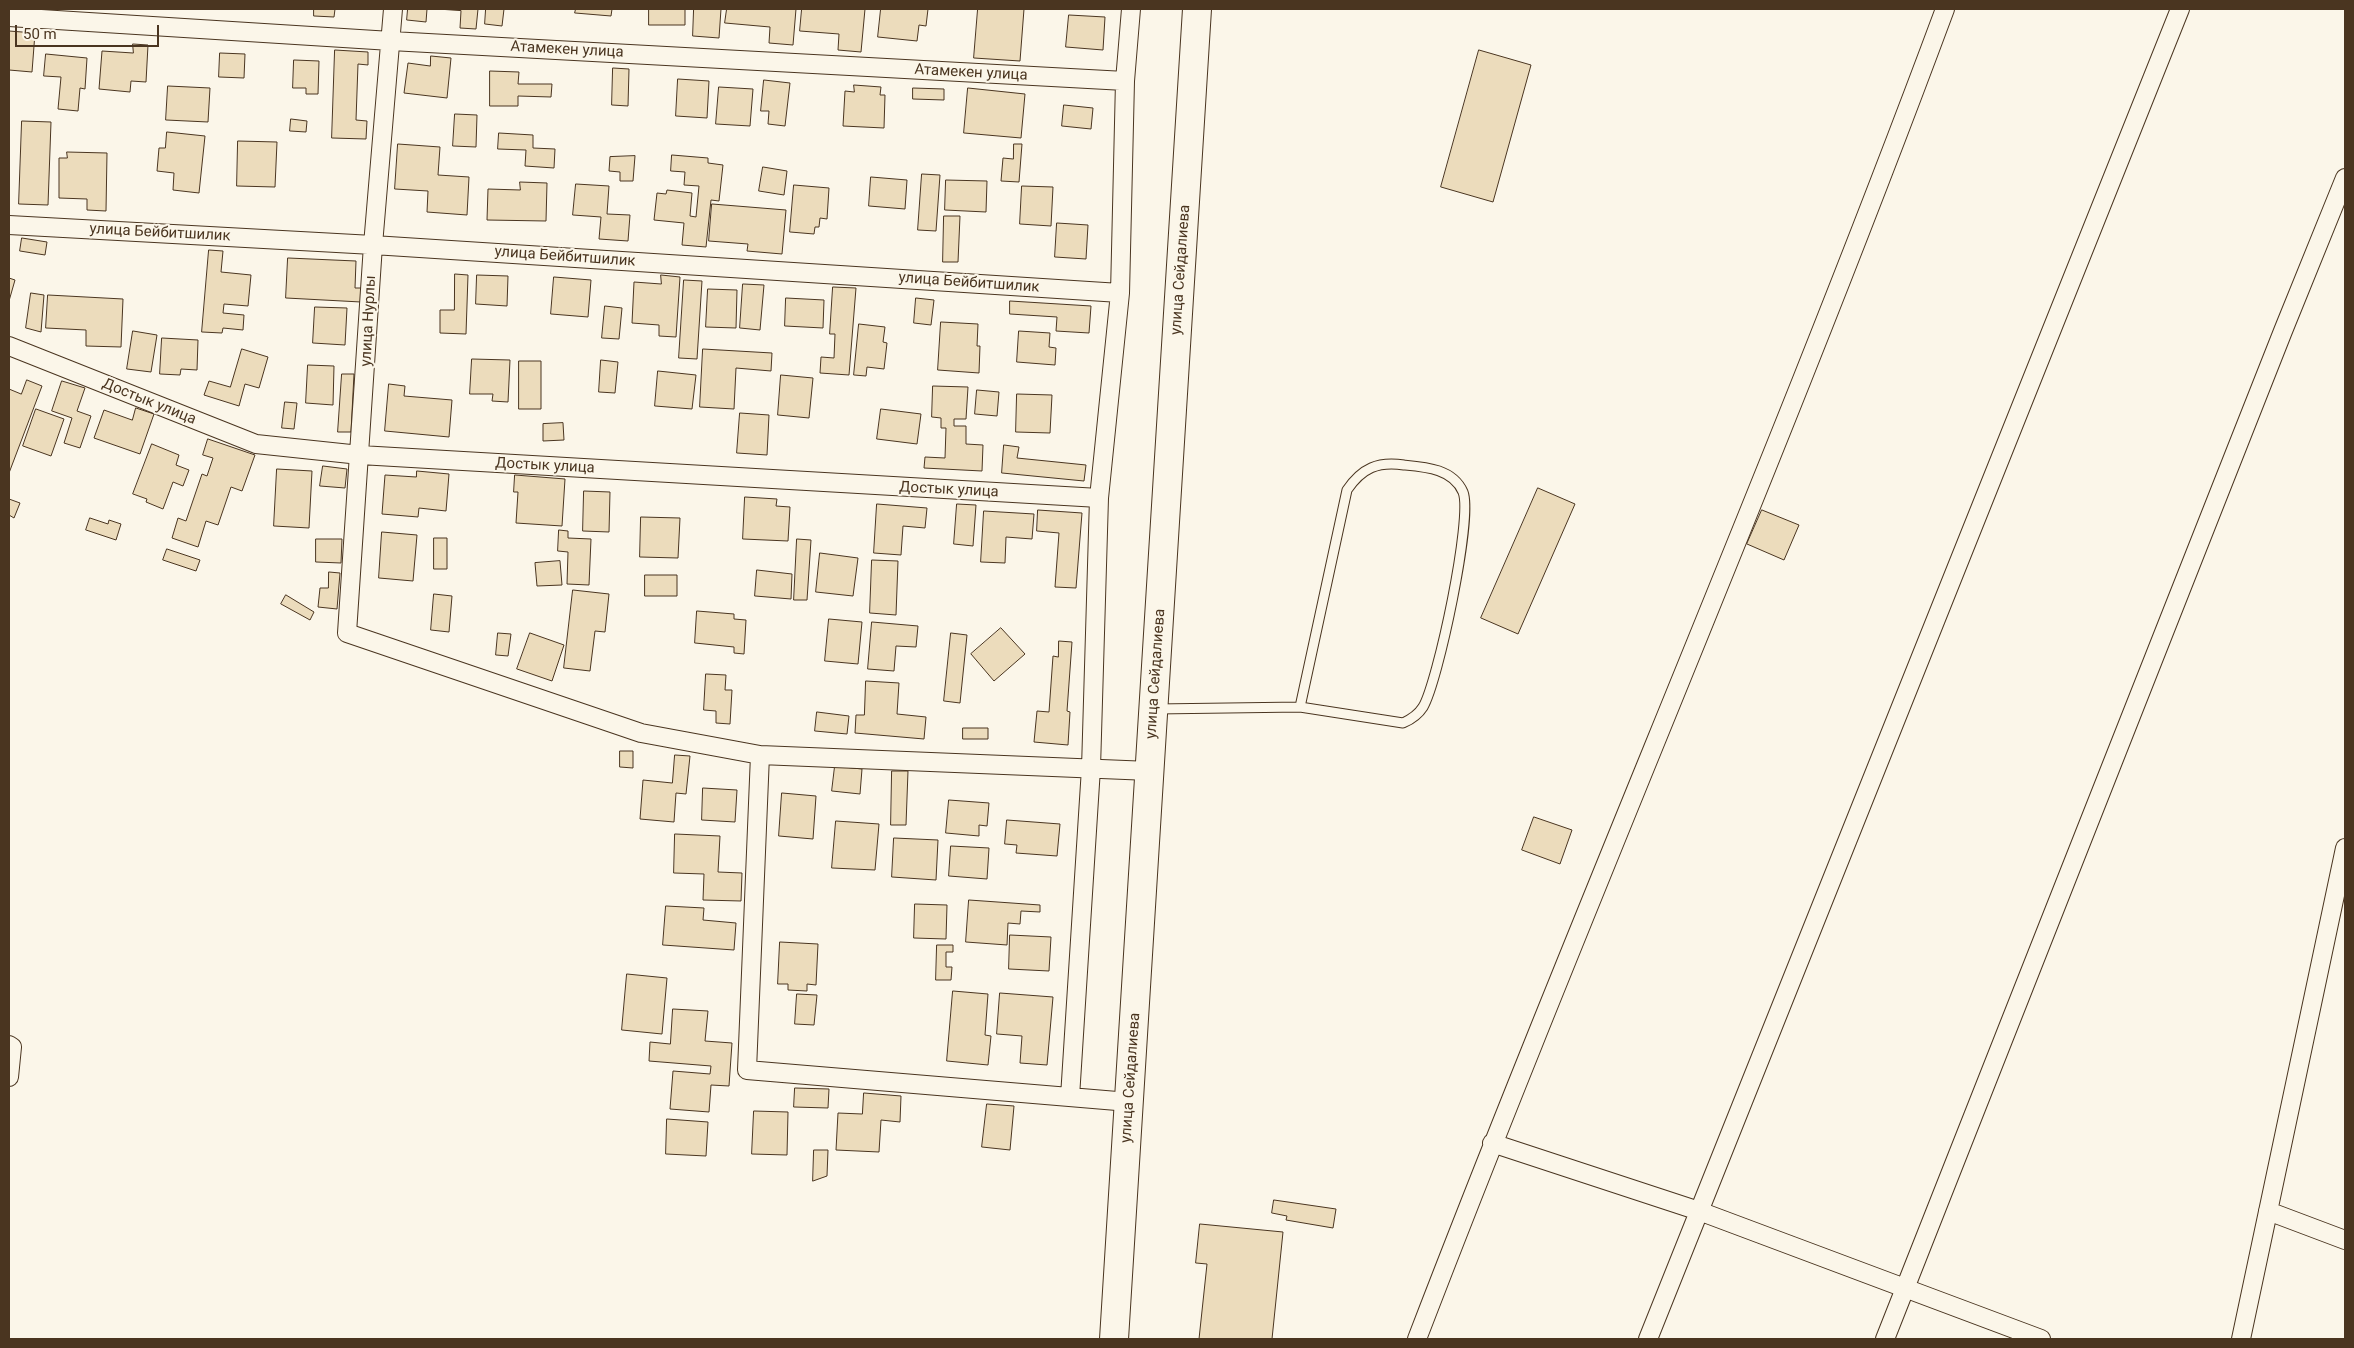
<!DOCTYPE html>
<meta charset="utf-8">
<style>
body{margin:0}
#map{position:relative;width:2354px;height:1348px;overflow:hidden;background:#fbf6e9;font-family:Roboto,sans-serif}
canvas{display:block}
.frame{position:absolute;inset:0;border:10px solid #4a3520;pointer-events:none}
.scale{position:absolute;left:15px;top:25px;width:144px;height:22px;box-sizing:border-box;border:2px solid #4a3520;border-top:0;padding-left:6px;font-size:15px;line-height:18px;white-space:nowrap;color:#4a3520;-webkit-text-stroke:4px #fbf6e9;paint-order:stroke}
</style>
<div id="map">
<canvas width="2354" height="1348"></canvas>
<div class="frame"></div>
<div class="scale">50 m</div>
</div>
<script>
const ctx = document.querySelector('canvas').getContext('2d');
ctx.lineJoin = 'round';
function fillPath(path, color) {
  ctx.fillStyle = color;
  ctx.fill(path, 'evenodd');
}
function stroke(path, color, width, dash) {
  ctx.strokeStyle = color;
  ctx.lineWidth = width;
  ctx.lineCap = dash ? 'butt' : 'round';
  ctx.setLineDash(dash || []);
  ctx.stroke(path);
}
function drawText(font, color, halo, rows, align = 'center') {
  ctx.font = font + ' Roboto,sans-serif';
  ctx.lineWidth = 4;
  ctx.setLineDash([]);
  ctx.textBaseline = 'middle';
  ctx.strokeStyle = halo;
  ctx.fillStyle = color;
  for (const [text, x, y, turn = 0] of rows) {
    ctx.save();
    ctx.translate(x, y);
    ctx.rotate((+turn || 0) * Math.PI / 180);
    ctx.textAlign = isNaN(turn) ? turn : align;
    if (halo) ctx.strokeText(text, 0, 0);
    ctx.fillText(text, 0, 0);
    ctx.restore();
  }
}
const building = new Path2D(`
 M 314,9 L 335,9 L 334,17 L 314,16 Z
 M 408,9 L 427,9 L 426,22 L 407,20 Z
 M 438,9 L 478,9 L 476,29 L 460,28 L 461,11 Z
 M 486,9 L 504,9 L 502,26 L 485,24 Z
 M 576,9 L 612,9 L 611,16 L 575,13 Z
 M 649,9 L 685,9 L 685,25 L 649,25 Z
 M 694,9 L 721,9 L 719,38 L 693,36 Z
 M 727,9 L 796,9 L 793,45 L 769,43 L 770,27 L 725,23 Z
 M 802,9 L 865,9 L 861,52 L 838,50 L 839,34 L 800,31 Z
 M 881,9 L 928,9 L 926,26 L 919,25 L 917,41 L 878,37 Z
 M 978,9 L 1024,9 L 1020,61 L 974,58 Z
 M 1069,15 L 1105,17 L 1103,50 L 1066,47 Z
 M 9,31 L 35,33 L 32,72 L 9,70 Z
 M 133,44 L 148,45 L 146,82 L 131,81 L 130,92 L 99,89 L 102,51 L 133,53 Z
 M 335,50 L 368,52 L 368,65 L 358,64 L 356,120 L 367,121 L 366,139 L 332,138 Z
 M 1479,50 L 1531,65 L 1493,202 L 1441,187 Z
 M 220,53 L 245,54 L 244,78 L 219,77 Z
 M 46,54 L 87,58 L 85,89 L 80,88 L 78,111 L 58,109 L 61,77 L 44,76 Z
 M 431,56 L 451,58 L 447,98 L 404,93 L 408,63 L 430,66 Z
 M 294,60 L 319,61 L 318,94 L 306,94 L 306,88 L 293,88 Z
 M 613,68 L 629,69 L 628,106 L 612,105 Z
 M 490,71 L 519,72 L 518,84 L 552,84 L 551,97 L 518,96 L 518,106 L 490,106 Z
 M 678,79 L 709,81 L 707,118 L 676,116 Z
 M 764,80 L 790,83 L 785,126 L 768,124 L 769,111 L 761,111 Z
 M 854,85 L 881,87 L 880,95 L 885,95 L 884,128 L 843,126 L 845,91 L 854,92 Z
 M 168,86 L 210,88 L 208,122 L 166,120 Z
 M 719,87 L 753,89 L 750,126 L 716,124 Z
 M 913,88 L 944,89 L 944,100 L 913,99 Z
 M 968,88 L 1025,94 L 1021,138 L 964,133 Z
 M 1064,105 L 1093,108 L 1091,129 L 1062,126 Z
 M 455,114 L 477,115 L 476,147 L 453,146 Z
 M 291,119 L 307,121 L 306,132 L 290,131 Z
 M 22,121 L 51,122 L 48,205 L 19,204 Z
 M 167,132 L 205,136 L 199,193 L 173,190 L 174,173 L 157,171 L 159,148 L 165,148 Z
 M 499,133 L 533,135 L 533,148 L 555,149 L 554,168 L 525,166 L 526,150 L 498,149 Z
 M 238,141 L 277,142 L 275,187 L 237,186 Z
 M 398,144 L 440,147 L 438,175 L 469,177 L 467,215 L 427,212 L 428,191 L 395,189 Z
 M 1014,144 L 1022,144 L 1019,182 L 1001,181 L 1003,158 L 1013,159 Z
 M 67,152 L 107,153 L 106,211 L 87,210 L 87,199 L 59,198 L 59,158 L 67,158 Z
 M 672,155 L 708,158 L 708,163 L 723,165 L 719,201 L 711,200 L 706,247 L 682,245 L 684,223 L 654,220 L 657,193 L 666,194 L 667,190 L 692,193 L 690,216 L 696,217 L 699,186 L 684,185 L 685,172 L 671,171 Z
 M 635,156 L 633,181 L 620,181 L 620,172 L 609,171 L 610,157 Z
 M 763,167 L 787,171 L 784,195 L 759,191 Z
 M 922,174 L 940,175 L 936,231 L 918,230 Z
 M 871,177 L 907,180 L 905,209 L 869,206 Z
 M 946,180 L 987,181 L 986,212 L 945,210 Z
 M 520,182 L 547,183 L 546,221 L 487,220 L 488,189 L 520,190 Z
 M 576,184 L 609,186 L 607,214 L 630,215 L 628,241 L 599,239 L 601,217 L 573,215 Z
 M 794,185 L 829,188 L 827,219 L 820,218 L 819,227 L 815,227 L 814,234 L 790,232 Z
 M 1022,186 L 1053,187 L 1051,226 L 1020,224 Z
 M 712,204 L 786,210 L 782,254 L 747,251 L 748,244 L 709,241 Z
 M 944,216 L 960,216 L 958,262 L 943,262 Z
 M 1057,223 L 1088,225 L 1086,259 L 1055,257 Z
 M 22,238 L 47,242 L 45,255 L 20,251 Z
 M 209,250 L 223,251 L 221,272 L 251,275 L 248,306 L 224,304 L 223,313 L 244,315 L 243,330 L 223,328 L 222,333 L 202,332 Z
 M 288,258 L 356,261 L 355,288 L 362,288 L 361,302 L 286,298 Z
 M 455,274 L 468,275 L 466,334 L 440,333 L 440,310 L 454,310 Z
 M 477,275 L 508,276 L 507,306 L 476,304 Z
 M 661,275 L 680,277 L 676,337 L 659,336 L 659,325 L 632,323 L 634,282 L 661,284 Z
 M 554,277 L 591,280 L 588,317 L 551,314 Z
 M 9,278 L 15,280 L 9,301 Z
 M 684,280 L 702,281 L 697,359 L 679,358 Z
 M 743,284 L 764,285 L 760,330 L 740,328 Z
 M 833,287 L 856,288 L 849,375 L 820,373 L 821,357 L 834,358 L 835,334 L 830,334 Z
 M 708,289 L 737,290 L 736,328 L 706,327 Z
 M 31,293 L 44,295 L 41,332 L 26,328 Z
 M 48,295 L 123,299 L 121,347 L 86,346 L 86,330 L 46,328 Z
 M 786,298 L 824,300 L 823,328 L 785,326 Z
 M 916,298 L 934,300 L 931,325 L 914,323 Z
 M 1010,301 L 1091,306 L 1089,333 L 1056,331 L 1057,317 L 1010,314 Z
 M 605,306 L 622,308 L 619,339 L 602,338 Z
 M 315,307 L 347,308 L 345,345 L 313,343 Z
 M 941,322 L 978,324 L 977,346 L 980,346 L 979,373 L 938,370 Z
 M 859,324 L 885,327 L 883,342 L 887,343 L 884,369 L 867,367 L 866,376 L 854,375 Z
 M 133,331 L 157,335 L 151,372 L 127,369 Z
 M 1019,331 L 1050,333 L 1049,347 L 1056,348 L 1055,365 L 1017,362 Z
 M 162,338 L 198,340 L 197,370 L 181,369 L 180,375 L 160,374 Z
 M 242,349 L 268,357 L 259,388 L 245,384 L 239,406 L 204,395 L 209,381 L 230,387 Z
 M 703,349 L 772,353 L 771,371 L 736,368 L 734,409 L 700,407 Z
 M 472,359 L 510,360 L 508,402 L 492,401 L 493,394 L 470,394 Z
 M 601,360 L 618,362 L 615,393 L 599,392 Z
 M 519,361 L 541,361 L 541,409 L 519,409 Z
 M 308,365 L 334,366 L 333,405 L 306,403 Z
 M 658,371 L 696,375 L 692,409 L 655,406 Z
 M 342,374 L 354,374 L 351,432 L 338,432 Z
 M 781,375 L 813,378 L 809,418 L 778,415 Z
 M 27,380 L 42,386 L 9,473 L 9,389 L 21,394 Z
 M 62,381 L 85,388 L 77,411 L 91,416 L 80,448 L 64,443 L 72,418 L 52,411 Z
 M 389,384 L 405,386 L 404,396 L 452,400 L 449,437 L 385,431 Z
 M 933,386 L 968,387 L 966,419 L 954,419 L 954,426 L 966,426 L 966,444 L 983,445 L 982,471 L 924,468 L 925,457 L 945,458 L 946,428 L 941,428 L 941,418 L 932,417 Z
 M 977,390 L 999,392 L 997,416 L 975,414 Z
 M 1017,394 L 1052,395 L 1050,433 L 1016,432 Z
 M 285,402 L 297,403 L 294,429 L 282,428 Z
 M 136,408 L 154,414 L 140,454 L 94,438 L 104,410 L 132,420 Z
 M 36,409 L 64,419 L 51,456 L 23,446 Z
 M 881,409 L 921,414 L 917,444 L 877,439 Z
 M 740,413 L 769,415 L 767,455 L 737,453 Z
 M 563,423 L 564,440 L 543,441 L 543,424 Z
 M 208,439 L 255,455 L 242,491 L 231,487 L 218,525 L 206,521 L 198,547 L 172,538 L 178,518 L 186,521 L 202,474 L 207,476 L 213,458 L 203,455 Z
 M 152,444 L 179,455 L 176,465 L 189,470 L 183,486 L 173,482 L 163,509 L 146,502 L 147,499 L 133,494 Z
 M 1004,445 L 1019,447 L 1017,458 L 1086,465 L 1084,481 L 1002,473 Z
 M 323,466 L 347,469 L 345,488 L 320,486 Z
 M 277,469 L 312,471 L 309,528 L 274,526 Z
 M 417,471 L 449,474 L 446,511 L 419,508 L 418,517 L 382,514 L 385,475 L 416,477 Z
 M 515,475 L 565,479 L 562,526 L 516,523 L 518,492 L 514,492 Z
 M 1538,488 L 1575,504 L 1518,634 L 1481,618 Z
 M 584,491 L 610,492 L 609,532 L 583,531 Z
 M 745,497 L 777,499 L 776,506 L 790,507 L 788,541 L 743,539 Z
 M 9,499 L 20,503 L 14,518 L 9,515 Z
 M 877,504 L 927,508 L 925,528 L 903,526 L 901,555 L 874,553 Z
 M 957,504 L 976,505 L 973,546 L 954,544 Z
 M 1038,510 L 1082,513 L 1076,588 L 1055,587 L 1059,533 L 1037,531 Z
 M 1762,510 L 1799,525 L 1784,560 L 1747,544 Z
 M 984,511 L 1034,514 L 1032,539 L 1006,537 L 1005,563 L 981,562 Z
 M 641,517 L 680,518 L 678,558 L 640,557 Z
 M 90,518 L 108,524 L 109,520 L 121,524 L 116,540 L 86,530 Z
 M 559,530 L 568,531 L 568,538 L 591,539 L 589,585 L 567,584 L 568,552 L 558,551 Z
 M 382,532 L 417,535 L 413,581 L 379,578 Z
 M 434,538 L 447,538 L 447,569 L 434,569 Z
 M 316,539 L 342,539 L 341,563 L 316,562 Z
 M 797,539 L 811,540 L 807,600 L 794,600 Z
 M 167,549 L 200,560 L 196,571 L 163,560 Z
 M 820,553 L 858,558 L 853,596 L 816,592 Z
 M 872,560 L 898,561 L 896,615 L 870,613 Z
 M 560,561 L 562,585 L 537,586 L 535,563 Z
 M 757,570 L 792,574 L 791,599 L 755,596 Z
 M 329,572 L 340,573 L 337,609 L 318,607 L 320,588 L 328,588 Z
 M 645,575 L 677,575 L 677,596 L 645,596 Z
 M 573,590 L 609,594 L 605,632 L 595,631 L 590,671 L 564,668 Z
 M 434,594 L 452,596 L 449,632 L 431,630 Z
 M 286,595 L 314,612 L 310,620 L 281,604 Z
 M 697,611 L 734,614 L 734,619 L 746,620 L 744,654 L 734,653 L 734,647 L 695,643 Z
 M 829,619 L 862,622 L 858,664 L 825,661 Z
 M 872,622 L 918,626 L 916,647 L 896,646 L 894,671 L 868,669 Z
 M 1001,628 L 1025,654 L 994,681 L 971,654 Z
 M 498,633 L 511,634 L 508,656 L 496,655 Z
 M 530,633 L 564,645 L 552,681 L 517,669 Z
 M 951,633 L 967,635 L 960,703 L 944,701 Z
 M 1059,641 L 1072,642 L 1067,711 L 1070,712 L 1068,745 L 1034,742 L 1037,711 L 1049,712 L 1053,656 L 1058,657 Z
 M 706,674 L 726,675 L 725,690 L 732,690 L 730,724 L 716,723 L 716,711 L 704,710 Z
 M 866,681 L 899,683 L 897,714 L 926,717 L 924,739 L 855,733 L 856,715 L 864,715 Z
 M 817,712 L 849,716 L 847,734 L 815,731 Z
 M 963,728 L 988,728 L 988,739 L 963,739 Z
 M 620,751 L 633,751 L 633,768 L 620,767 Z
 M 675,755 L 690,756 L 686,794 L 676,793 L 674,822 L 640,819 L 643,780 L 672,783 Z
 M 835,766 L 862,769 L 860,794 L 832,791 Z
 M 892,771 L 908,771 L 906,825 L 891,825 Z
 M 703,788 L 737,790 L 735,822 L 702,820 Z
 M 782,793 L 816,796 L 813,839 L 779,836 Z
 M 949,800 L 989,803 L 987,826 L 979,825 L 979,836 L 946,833 Z
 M 1534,817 L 1572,830 L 1560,864 L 1522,850 Z
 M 1007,820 L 1060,824 L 1057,856 L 1016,853 L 1017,845 L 1005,844 Z
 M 836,821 L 879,824 L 875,870 L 832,868 Z
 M 675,834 L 720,836 L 718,872 L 742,873 L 741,901 L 703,900 L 704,874 L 674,873 Z
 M 894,838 L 938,840 L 936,880 L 892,877 Z
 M 951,846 L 989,848 L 987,879 L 949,876 Z
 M 969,900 L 1040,905 L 1040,912 L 1021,911 L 1020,924 L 1008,923 L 1007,945 L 966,942 Z
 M 915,904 L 947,905 L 946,939 L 914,938 Z
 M 666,906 L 704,908 L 703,920 L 736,923 L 734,950 L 663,945 Z
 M 1010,935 L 1051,937 L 1049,971 L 1009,969 Z
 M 780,942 L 818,944 L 816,985 L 807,984 L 807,991 L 788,990 L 788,984 L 778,984 Z
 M 937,945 L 953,945 L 953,952 L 946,952 L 946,967 L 952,967 L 951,980 L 936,980 Z
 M 627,974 L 667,978 L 662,1034 L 622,1030 Z
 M 953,991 L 988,994 L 985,1035 L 991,1036 L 988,1065 L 947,1061 Z
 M 1000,993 L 1053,997 L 1047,1065 L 1020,1063 L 1022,1036 L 997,1034 Z
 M 797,994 L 817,995 L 814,1025 L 795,1024 Z
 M 673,1009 L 708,1011 L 705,1041 L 732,1043 L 729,1086 L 711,1085 L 709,1112 L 670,1109 L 673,1071 L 710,1074 L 711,1066 L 649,1061 L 650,1042 L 670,1044 Z
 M 795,1088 L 829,1089 L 828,1108 L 794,1107 Z
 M 864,1093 L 901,1096 L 900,1122 L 881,1120 L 879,1152 L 836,1150 L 838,1113 L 862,1114 Z
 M 987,1104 L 1014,1106 L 1010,1150 L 982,1147 Z
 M 754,1111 L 788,1112 L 787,1155 L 752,1154 Z
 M 667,1119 L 708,1122 L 706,1156 L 666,1154 Z
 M 814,1150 L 828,1150 L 827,1176 L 813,1181 Z
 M 1274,1200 L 1336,1209 L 1333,1228 L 1286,1220 L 1287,1216 L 1272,1213 Z
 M 1200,1224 L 1283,1232 L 1272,1339 L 1199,1339 L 1207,1264 L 1196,1263 Z`);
fillPath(building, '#ecdcbc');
stroke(building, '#4a3520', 1);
const lane = new Path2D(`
 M 1156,709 L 1300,707 L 1403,723 C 1412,719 1418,715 1423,707 C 1438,682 1473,517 1463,492 C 1453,469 1426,467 1404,465 C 1378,461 1362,468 1347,490 L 1300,707`);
const street = new Path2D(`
 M 393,9 L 373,245 L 347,633 L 641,733 L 760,755 L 1150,771
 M 9,17 L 391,41 L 1125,81
 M 9,225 L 373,245 L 1120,293
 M 9,346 L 256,444 L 360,455 L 1099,498
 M 760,755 L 747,1070 L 1129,1102
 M 9,1045 L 12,1047 L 9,1077
 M 1070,1097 L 1091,768 L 1099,498 L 1120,293 L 1125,81 L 1131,9
 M 1492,1143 L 1699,1211 L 2041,1339
 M 2268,1211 L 2345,1240
 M 1417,1339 C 1588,894 1779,456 1945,9
 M 1648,1339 L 2180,9
 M 1885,1339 L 2283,331 L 2345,178
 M 2241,1339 L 2345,848`);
const primary = new Path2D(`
 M 1114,1339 L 1197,9`);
stroke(lane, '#4a3520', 11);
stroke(street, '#4a3520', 20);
stroke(primary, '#4a3520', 30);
stroke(lane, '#fbf6e9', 9);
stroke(street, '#fbf6e9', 18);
stroke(primary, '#fbf6e9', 28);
drawText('15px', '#4a3520', '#fbf6e9', [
 ["Атамекен улица",567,50,3],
 ["Атамекен улица",971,73,3],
 ["улица Бейбитшилик",160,233,3],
 ["улица Бейбитшилик",565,257,4],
 ["улица Сейдалиева",1181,270,-86],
 ["улица Бейбитшилик",969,283,4],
 ["улица Нурлы",369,321,-87],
 ["Достык улица",149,402,22],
 ["Достык улица",545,466,3],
 ["Достык улица",949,490,3],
 ["улица Сейдалиева",1156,674,-86],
 ["улица Сейдалиева",1131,1078,-86]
]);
</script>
